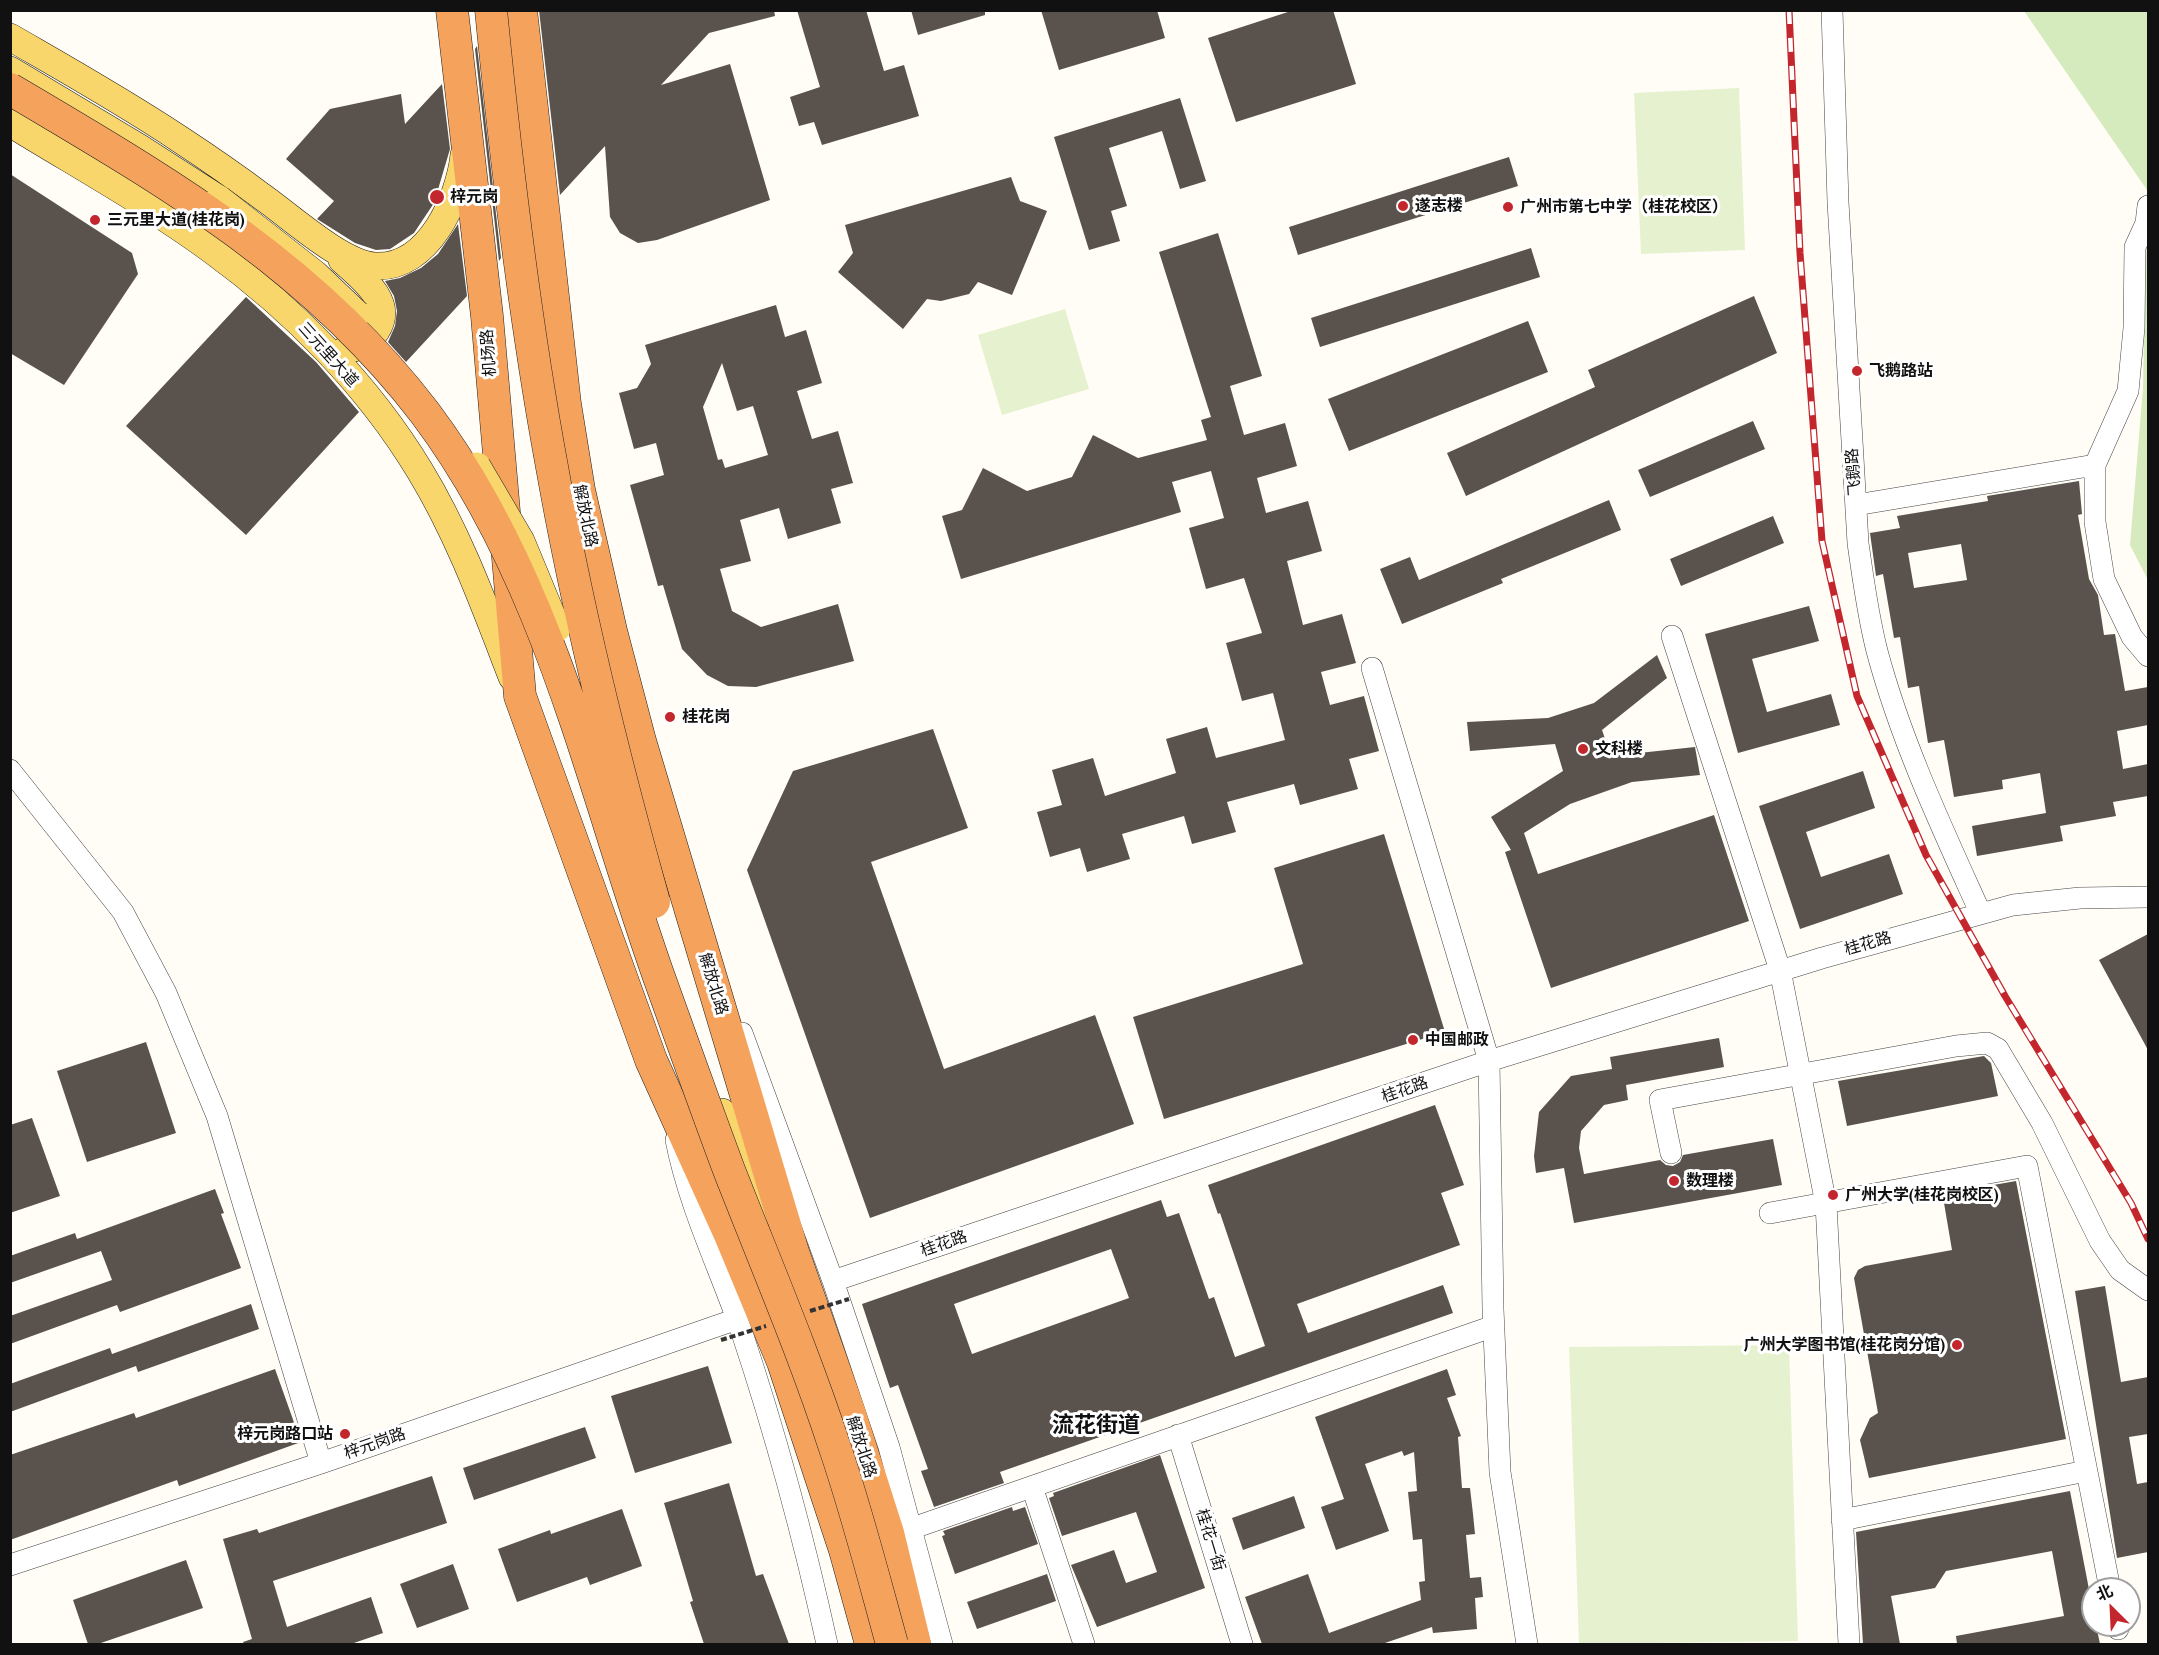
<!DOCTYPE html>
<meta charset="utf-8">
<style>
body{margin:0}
#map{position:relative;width:2159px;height:1655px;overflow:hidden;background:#fffdf5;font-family:Lora,"Noto Sans SC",serif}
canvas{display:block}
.frame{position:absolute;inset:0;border:12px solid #111;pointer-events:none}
.north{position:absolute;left:2081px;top:1577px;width:60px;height:60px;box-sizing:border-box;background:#fff;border:2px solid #a0a0a0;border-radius:50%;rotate:336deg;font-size:16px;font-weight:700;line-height:24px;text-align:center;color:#111}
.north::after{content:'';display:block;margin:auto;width:21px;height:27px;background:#c4262e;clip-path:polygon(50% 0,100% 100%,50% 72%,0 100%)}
</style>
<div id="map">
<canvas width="2159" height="1655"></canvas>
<div class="frame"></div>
<div class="north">北</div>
</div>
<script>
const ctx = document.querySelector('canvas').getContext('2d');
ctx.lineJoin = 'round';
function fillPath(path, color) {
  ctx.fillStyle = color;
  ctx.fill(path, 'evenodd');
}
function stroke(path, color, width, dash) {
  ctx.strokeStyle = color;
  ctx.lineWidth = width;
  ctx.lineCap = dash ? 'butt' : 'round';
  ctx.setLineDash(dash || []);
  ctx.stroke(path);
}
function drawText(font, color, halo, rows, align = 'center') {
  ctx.font = font + ' Lora,"Noto Sans SC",serif';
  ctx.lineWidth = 6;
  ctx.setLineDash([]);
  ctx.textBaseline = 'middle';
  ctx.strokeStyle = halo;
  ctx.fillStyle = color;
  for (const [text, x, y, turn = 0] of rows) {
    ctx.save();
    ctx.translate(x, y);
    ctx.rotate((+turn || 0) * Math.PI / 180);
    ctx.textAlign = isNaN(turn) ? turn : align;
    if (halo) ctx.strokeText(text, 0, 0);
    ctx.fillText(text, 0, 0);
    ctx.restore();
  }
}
fillPath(new Path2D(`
 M 2024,11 L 2148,11 L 2148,580 L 2130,545 L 2143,388 L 2147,190 Z`), '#d5ebbd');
fillPath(new Path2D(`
 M 1739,88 L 1745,250 L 1641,254 L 1634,93 Z
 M 1065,309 L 1089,389 L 1002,415 L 978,335 Z
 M 1789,1345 L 1798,1641 L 1579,1644 L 1569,1347 Z`), '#e6f2cf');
fillPath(new Path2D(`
 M 539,10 L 774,10 L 775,16 L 709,33 L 661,85 L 730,64 L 770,200 L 657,240 L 638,243 L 620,233 L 610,217 L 605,146 L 560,195 Z
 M 797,10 L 866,10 L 884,71 L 904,65 L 919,116 L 822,145 L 814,122 L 799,126 L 790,97 L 820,87 Z
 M 911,10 L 985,10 L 985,15 L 918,35 Z
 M 1041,10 L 1157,10 L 1165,38 L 1059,70 Z
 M 1294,10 L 1333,10 L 1356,84 L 1236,122 L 1208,38 Z
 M 477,46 L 501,258 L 499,261 L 475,49 Z
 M 442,84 L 450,149 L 434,203 L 414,233 L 390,249 L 376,250 L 355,243 L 317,219 L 334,201 L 286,159 L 330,109 L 401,94 L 405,124 Z
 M 1180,98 L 1206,181 L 1180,189 L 1162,131 L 1109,148 L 1127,206 L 1111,211 L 1120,241 L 1089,250 L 1054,137 Z
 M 1509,157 L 1518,186 L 1298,255 L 1289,227 Z
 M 10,174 L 132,253 L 138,274 L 64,385 L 10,353 Z
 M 1011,177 L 1020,201 L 1047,211 L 1012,295 L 978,282 L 969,294 L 941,301 L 927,299 L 903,329 L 838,272 L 853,253 L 845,225 Z
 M 458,224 L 467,296 L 406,362 L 388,342 L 395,326 L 397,311 L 394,296 L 385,281 L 400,278 L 421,268 L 438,254 Z
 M 1218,233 L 1262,376 L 1230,386 L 1244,435 L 1285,423 L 1297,466 L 1257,478 L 1266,513 L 1308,501 L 1322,551 L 1287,561 L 1303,625 L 1342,614 L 1356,663 L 1321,672 L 1330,705 L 1364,696 L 1379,751 L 1349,759 L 1358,789 L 1300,805 L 1294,784 L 1227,802 L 1236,832 L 1192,844 L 1184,816 L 1122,834 L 1130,859 L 1087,872 L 1080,848 L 1050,857 L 1037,812 L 1062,805 L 1052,770 L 1093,758 L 1105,796 L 1176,773 L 1166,739 L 1207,727 L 1216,758 L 1285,740 L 1273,693 L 1242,701 L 1226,643 L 1262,633 L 1244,578 L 1206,589 L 1189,528 L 1224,518 L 1211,471 L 1172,482 L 1181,512 L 961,579 L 942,516 L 962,510 L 983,468 L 1027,491 L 1072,477 L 1093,435 L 1138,458 L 1207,440 L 1201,420 L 1211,417 L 1159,252 Z
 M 1531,248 L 1540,277 L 1320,347 L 1311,318 Z
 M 1754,296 L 1777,353 L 1466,496 L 1447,453 L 1595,387 L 1588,370 Z
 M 246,297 L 316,362 L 359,412 L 246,535 L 126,426 Z
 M 776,305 L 785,337 L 806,330 L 822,383 L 797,391 L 812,439 L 838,431 L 853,483 L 831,489 L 841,523 L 788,539 L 779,508 L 740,520 L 751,561 L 720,569 L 732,611 L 761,627 L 838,604 L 854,661 L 756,687 L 728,686 L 707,675 L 682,649 L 663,585 L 658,586 L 630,485 L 664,475 L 656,443 L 634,449 L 619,393 L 637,388 L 651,364 L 645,345 ZM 722,363 L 737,411 L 753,406 L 768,455 L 725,468 L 722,459 L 718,460 L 703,407 Z
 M 1528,321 L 1548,372 L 1349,451 L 1328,399 Z
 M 1753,421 L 1765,449 L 1650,497 L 1638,470 Z
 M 2079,481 L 2082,514 L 2078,515 L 2089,579 L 2098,595 L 2104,635 L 2115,634 L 2125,691 L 2148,687 L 2148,725 L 2117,731 L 2123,769 L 2148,764 L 2148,796 L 2113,802 L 2116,816 L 2060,826 L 2063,841 L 1977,856 L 1972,826 L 2046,813 L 2040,773 L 2002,780 L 2003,789 L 1954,797 L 1944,740 L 1928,743 L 1919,686 L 1908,688 L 1900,637 L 1894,638 L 1883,574 L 1876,576 L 1870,533 L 1900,528 L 1897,516 L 1988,501 L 1987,496 ZM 1961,544 L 1967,580 L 1914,588 L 1908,553 Z
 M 1609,500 L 1621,530 L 1501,579 L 1503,583 L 1402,624 L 1380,569 L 1410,557 L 1419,580 Z
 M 1773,516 L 1784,543 L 1681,586 L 1670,559 Z
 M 1809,606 L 1819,641 L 1752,659 L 1767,712 L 1831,694 L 1840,725 L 1738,753 L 1705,634 Z
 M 1657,655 L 1667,678 L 1602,730 L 1611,756 L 1695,747 L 1700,775 L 1632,782 L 1570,804 L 1524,833 L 1538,874 L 1714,815 L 1749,921 L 1551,988 L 1505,852 L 1511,850 L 1491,817 L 1563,771 L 1555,744 L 1470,751 L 1467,722 L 1548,718 L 1594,703 Z
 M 933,729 L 968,828 L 871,862 L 944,1069 L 1095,1015 L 1134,1124 L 870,1218 L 747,870 L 793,771 Z
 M 1863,771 L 1875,808 L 1806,832 L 1821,877 L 1889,854 L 1903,894 L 1800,929 L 1759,806 Z
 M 1384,834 L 1445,1032 L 1164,1119 L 1133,1017 L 1303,964 L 1274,868 Z
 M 2148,934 L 2148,1050 L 2099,960 Z
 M 1719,1038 L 1724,1067 L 1626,1085 L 1628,1100 L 1604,1105 L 1581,1131 L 1579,1148 L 1584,1174 L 1660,1160 L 1666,1165 L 1673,1166 L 1680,1162 L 1683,1155 L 1773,1139 L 1782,1185 L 1574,1223 L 1564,1168 L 1536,1173 L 1534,1156 L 1539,1112 L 1571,1076 L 1612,1069 L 1610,1057 Z
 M 146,1042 L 176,1133 L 87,1162 L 57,1071 Z
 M 1984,1056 L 1991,1063 L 1998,1096 L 1847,1126 L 1838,1081 Z
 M 1435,1105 L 1464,1185 L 1441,1193 L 1460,1245 L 1297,1304 L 1308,1333 L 1443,1285 L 1453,1313 L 1000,1472 L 1004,1483 L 934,1507 L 921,1471 L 928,1469 L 898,1385 L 890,1388 L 862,1304 L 1161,1200 L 1167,1217 L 1179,1213 L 1209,1299 L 1214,1297 L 1235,1357 L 1265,1346 L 1220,1213 L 1218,1214 L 1208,1185 ZM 1111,1249 L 1129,1298 L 972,1354 L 954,1304 Z
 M 32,1118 L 60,1196 L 10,1213 L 10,1125 Z
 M 2016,1181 L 2066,1439 L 1869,1478 L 1860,1440 L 1870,1418 L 1878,1413 L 1854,1278 L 1858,1270 L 1865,1266 L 1952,1250 L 1944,1203 L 1948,1193 Z
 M 215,1189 L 224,1213 L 221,1214 L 241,1268 L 120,1312 L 117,1305 L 10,1344 L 10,1316 L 112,1280 L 101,1251 L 10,1283 L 10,1256 L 75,1233 L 77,1239 Z
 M 2105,1286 L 2121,1382 L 2148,1377 L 2148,1434 L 2129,1437 L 2137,1484 L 2148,1482 L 2148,1552 L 2117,1558 L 2075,1291 Z
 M 251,1304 L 259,1329 L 138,1372 L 136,1366 L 10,1412 L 10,1384 L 110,1348 L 112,1354 Z
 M 708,1366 L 732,1443 L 635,1473 L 611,1396 Z
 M 275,1369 L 301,1442 L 179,1486 L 177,1480 L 10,1540 L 10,1455 L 134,1413 L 136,1418 Z
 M 1447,1369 L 1456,1395 L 1447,1398 L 1461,1436 L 1458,1437 L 1462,1488 L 1470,1488 L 1473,1514 L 1475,1534 L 1466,1535 L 1470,1578 L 1481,1577 L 1483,1597 L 1475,1598 L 1477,1629 L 1433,1633 L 1432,1627 L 1382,1644 L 1262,1644 L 1245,1597 L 1308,1574 L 1329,1633 L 1421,1600 L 1419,1582 L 1425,1581 L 1422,1539 L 1413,1540 L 1408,1492 L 1417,1491 L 1414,1452 L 1404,1456 L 1402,1451 L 1365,1464 L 1389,1531 L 1336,1550 L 1321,1507 L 1344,1499 L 1315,1417 Z
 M 585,1427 L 596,1458 L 474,1500 L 463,1468 Z
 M 1160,1455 L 1205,1588 L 1097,1627 L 1071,1565 L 1114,1550 L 1126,1583 L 1157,1572 L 1136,1512 L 1062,1536 L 1049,1498 L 1054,1496 L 1053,1493 Z
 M 432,1476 L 447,1523 L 273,1581 L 287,1627 L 371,1597 L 383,1633 L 351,1644 L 244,1644 L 243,1642 L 252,1639 L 223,1539 L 257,1529 L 259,1533 Z
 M 729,1483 L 756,1576 L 763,1574 L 789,1644 L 704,1644 L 690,1602 L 693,1601 L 664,1503 Z
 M 2070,1491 L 2093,1610 L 2093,1625 L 2096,1625 L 2100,1644 L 1957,1644 L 1956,1636 L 2064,1616 L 2052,1551 L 1946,1571 L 1935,1588 L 1891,1596 L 1900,1644 L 1863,1644 L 1856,1532 Z
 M 1294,1496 L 1305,1528 L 1243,1550 L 1232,1518 Z
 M 1012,1507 L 1013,1511 L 1025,1507 L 1038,1544 L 955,1574 L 942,1536 L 945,1535 L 943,1531 Z
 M 622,1509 L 642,1566 L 590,1585 L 587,1577 L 517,1602 L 498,1549 L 550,1530 L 551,1534 Z
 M 186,1560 L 203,1608 L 98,1644 L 88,1644 L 73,1600 Z
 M 453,1564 L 469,1609 L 417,1628 L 400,1584 Z
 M 1047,1574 L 1056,1601 L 977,1629 L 967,1602 Z`), '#5a524d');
const minor = new Path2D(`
 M 1832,10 L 1838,202 L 1858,543 C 1863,579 1868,616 1877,651 C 1901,741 1942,828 1980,912
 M 2148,206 L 2146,223 L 2135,247 L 2134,328 L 2128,391 L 2095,465 L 2095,522 L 2104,579 L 2132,637 L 2148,656
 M 1856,505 L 2095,465
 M 1672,636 L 1780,970 L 1826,1204 L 1849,1644
 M 1372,668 L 1489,1061 L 1493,1309 L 1500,1472 L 1527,1644
 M 10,770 L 123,912 L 166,993 L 217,1116 L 321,1463
 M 742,1033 L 833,1281 L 889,1447 L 942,1644
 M 676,1140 C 689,1207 720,1269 742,1333 C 776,1435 804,1539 827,1644
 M 1671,1153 L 1660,1100 L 1956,1046 L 1987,1043 L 1998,1049 L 2042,1123 L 2100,1241 L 2120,1270 L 2148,1290
 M 1770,1213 L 2027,1166 L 2110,1589
 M 833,1281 L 1489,1061 L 1822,958 L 2013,905 L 2080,898 L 2148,897
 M 1178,1435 L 1242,1644
 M 1032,1487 L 1084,1644
 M 1842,1520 L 2086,1471
 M 913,1528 L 1494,1326
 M 10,1565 L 321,1463 L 737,1319
 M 2117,1625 L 2118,1629`);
const major = new Path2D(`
 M 10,37 C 67,70 124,102 178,138 C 207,157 236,177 264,198 C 291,217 342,264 375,266 C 429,269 459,199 464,155
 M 10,70 L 140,148 L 219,199
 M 10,123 C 78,165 149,204 213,251 C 294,310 368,385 420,471 C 459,535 485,607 512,677
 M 342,260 C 362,278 395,302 376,331 C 370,341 356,349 345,350
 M 722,1112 L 772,1211`);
const highway = new Path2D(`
 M 452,10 L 487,316 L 520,696 L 651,1060 L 731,1237 L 783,1362 L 845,1550 L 871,1644
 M 521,10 L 565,404 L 579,490 L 611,631 L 640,741 L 793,1252 L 850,1414 L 888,1533 L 915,1644`);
stroke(minor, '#444', 22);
stroke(major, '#222', 28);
stroke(highway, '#222', 33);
stroke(minor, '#fff', 21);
stroke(major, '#f9d66b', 27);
stroke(highway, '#f5a25d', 32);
const rail = new Path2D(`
 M 1789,10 L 1800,253 L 1822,541 L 1857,696 L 1926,855 L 2005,996 L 2131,1203 L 2148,1239`);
stroke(rail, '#c4262e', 7);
stroke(rail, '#fff', 4.5, [14]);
const majorBridge = new Path2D(`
 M 219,199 L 315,274 L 357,314
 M 477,466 L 521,541 L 557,628`);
const highwayBridge = new Path2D(`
 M 491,10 C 506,163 524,316 552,467 C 578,614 614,759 654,902
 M 10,89 C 167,182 312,265 425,413 C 550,579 591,785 659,977 C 682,1041 705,1106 729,1170 C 765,1262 804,1353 835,1448 C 857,1512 874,1579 892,1644`);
stroke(majorBridge, '#222', 28, []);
stroke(highwayBridge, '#222', 33, []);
stroke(new Path2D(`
 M 810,1311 L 849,1299
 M 721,1340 L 766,1326`), '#333', 4, [6, 3]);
stroke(majorBridge, '#f9d66b', 27);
stroke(highwayBridge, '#f5a25d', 32);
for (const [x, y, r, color] of [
 [437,197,8,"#c4262e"],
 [1403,206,6,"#c4262e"],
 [1508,207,6,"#c4262e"],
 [95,220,6,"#c4262e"],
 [1857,371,6,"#c4262e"],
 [670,717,6,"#c4262e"],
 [1583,749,6,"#c4262e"],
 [1413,1040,6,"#c4262e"],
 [1674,1181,6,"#c4262e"],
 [1833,1195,6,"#c4262e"],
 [1957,1345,6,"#c4262e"],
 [345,1434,6,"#c4262e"]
]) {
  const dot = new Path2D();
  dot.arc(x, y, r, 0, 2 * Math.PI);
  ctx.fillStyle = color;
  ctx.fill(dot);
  stroke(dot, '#fff', 2);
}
drawText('bold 16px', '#111', '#fff', [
 ["梓元岗",450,197],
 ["遂志楼",1415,206],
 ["广州市第七中学（桂花校区）",1520,207],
 ["三元里大道(桂花岗)",107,220],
 ["飞鹅路站",1869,371],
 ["桂花岗",682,717],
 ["文科楼",1595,749],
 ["中国邮政",1425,1040],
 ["数理楼",1686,1181],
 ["广州大学(桂花岗校区)",1845,1195],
 ["广州大学图书馆(桂花岗分馆)",1945,1345,"right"],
 ["梓元岗路口站",333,1434,"right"]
], 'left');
drawText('16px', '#111', '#fff', [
 ["机场路",489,353,-94],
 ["三元里大道",328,355,48],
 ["飞鹅路",1854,472,-94],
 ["解放北路",585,516,78],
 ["桂花路",1868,944,-16],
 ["解放北路",713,984,73],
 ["桂花路",1405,1090,-19],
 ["桂花路",944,1244,-19],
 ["梓元岗路",375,1444,-19],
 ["解放北路",861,1447,72],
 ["桂花一街",1210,1540,73]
]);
drawText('bold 22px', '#111', '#fff', [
 ["流花街道",1096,1426]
]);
</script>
